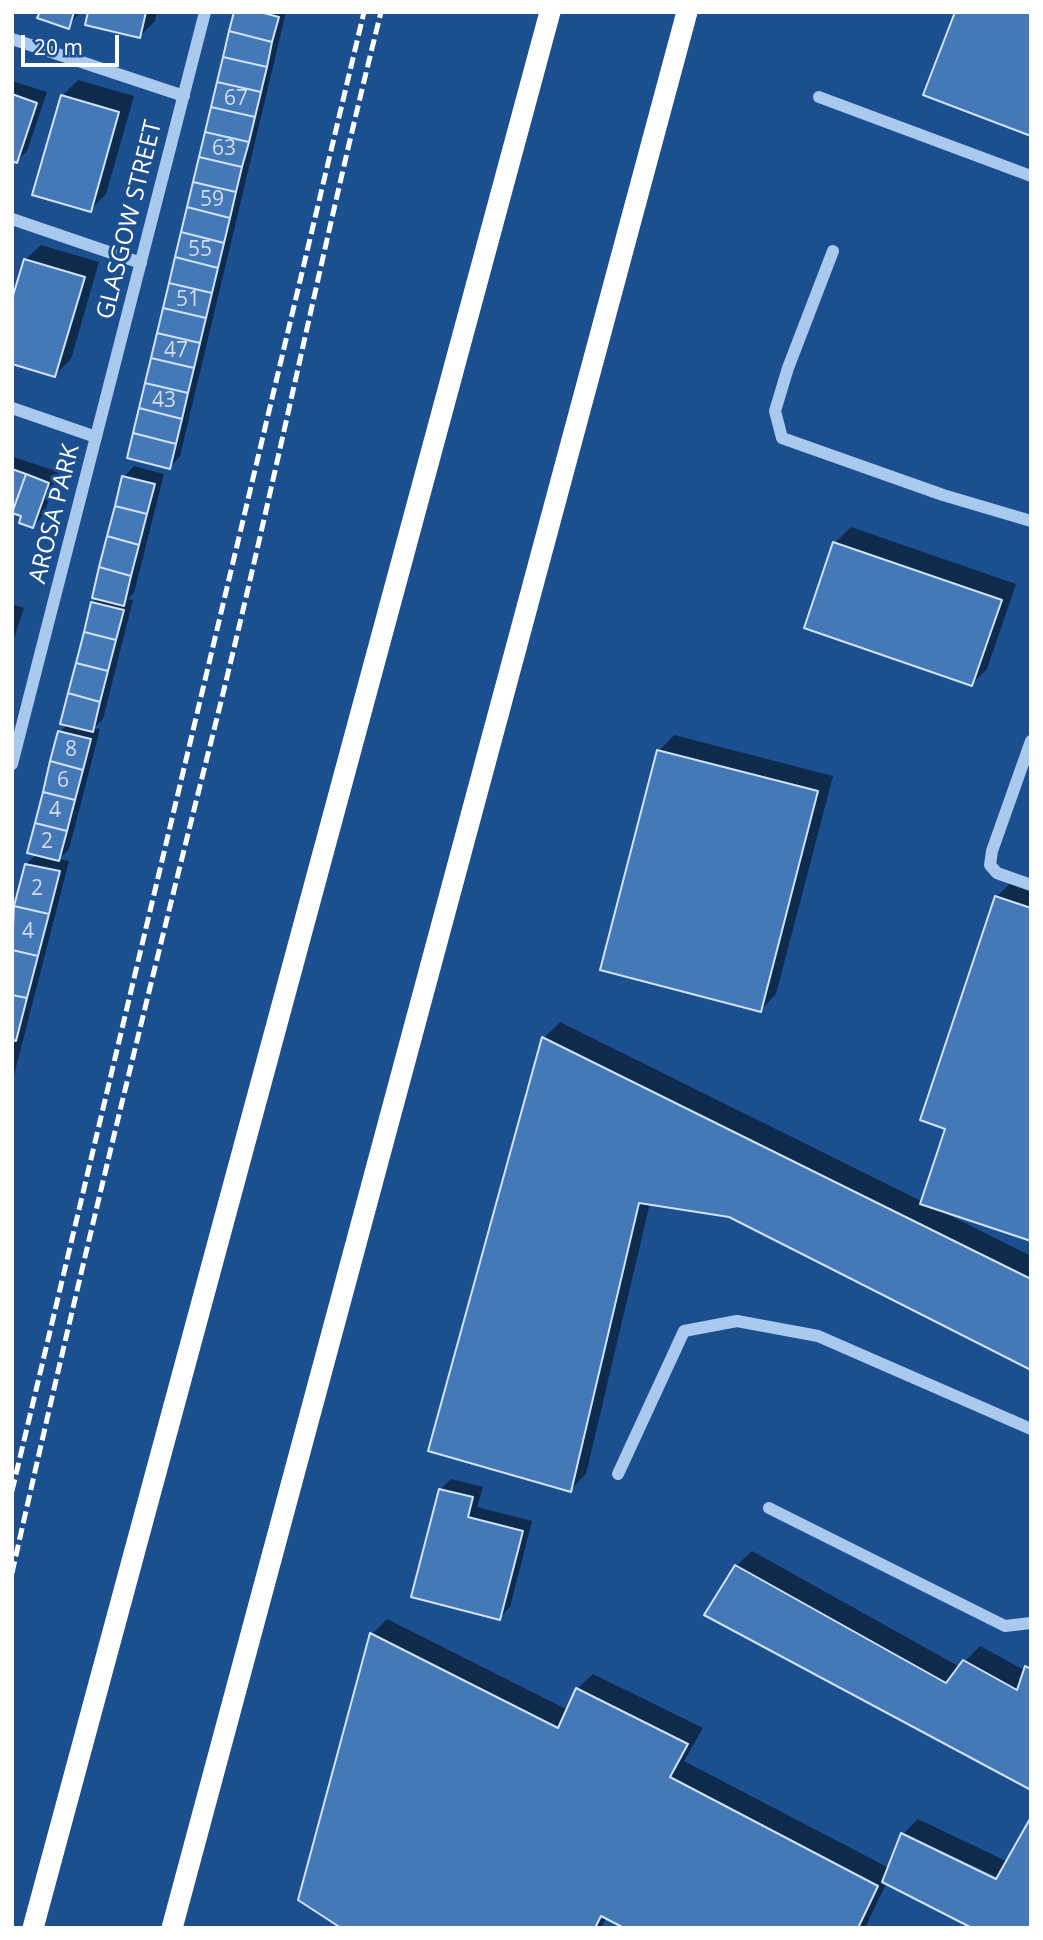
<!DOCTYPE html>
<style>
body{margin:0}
#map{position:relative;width:1043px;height:1940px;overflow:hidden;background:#1b4f8f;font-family:"Open Sans",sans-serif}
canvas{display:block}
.frame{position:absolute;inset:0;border:14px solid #fff;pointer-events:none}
.scale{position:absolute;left:21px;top:35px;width:98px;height:32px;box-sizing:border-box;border:4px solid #fff;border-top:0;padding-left:9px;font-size:21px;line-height:24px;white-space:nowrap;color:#fff;-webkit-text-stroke:5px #1b4f8f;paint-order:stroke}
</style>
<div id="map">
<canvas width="1043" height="1940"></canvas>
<div class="frame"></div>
<div class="scale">20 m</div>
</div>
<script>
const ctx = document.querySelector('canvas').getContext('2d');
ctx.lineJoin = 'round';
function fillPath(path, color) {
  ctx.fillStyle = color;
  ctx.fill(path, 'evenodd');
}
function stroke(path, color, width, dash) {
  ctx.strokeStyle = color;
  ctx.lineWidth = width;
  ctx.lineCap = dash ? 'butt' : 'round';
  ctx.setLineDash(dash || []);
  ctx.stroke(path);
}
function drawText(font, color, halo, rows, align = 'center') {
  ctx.font = font + ' "Open Sans",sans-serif';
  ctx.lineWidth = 6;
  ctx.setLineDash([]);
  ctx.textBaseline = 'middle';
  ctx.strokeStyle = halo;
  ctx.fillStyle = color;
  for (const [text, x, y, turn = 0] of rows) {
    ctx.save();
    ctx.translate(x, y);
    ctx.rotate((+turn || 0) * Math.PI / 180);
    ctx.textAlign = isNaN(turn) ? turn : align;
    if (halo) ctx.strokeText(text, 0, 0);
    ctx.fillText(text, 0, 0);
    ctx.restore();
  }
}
fillPath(new Path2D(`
 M 41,12 L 80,12 L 68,27 Z
 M 89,12 L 157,12 L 155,21 L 140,36 Z
 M 236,12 L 286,12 L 180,456 L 170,467 Z
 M 78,80 L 134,96 L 106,194 L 90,210 L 62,96 Z
 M 12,81 L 47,92 L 27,151 L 17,161 L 12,160 Z
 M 41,245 L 99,262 L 71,359 L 55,375 L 25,260 Z
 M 14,457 L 59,472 L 43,516 L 33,526 L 24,515 L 12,511 L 12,459 Z
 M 134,466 L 164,474 L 134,593 L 128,599 L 133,600 L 103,719 L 94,728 L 100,729 L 69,849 L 59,859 L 69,861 L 12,1083 L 12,919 L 26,864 L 37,854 L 60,732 L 68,724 L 93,603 L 98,598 L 124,477 Z
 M 851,527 L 1016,584 L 987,669 L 972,684 L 835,543 Z
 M 12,604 L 24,608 L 12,644 Z
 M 674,735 L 833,776 L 776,994 L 761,1010 L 659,751 Z
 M 1012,882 L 1031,888 L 1031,1239 L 946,1211 L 945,1213 L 1031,1256 L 1031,1368 L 730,1216 L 650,1203 L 586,1474 L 570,1490 L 430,1450 L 544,1038 L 560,1022 L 923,1202 L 947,1128 L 996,897 Z
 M 451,1479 L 483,1487 L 477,1507 L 532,1521 L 510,1607 L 500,1618 L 440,1490 Z
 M 752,1551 L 960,1667 L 980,1646 L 1026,1671 L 1031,1663 L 1031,1788 L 736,1566 Z
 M 387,1619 L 568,1710 L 577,1689 L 593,1674 L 703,1728 L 684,1761 L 889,1868 L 903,1834 L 918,1819 L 1008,1862 L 1031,1928 L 887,1882 L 865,1928 L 628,1928 L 607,1917 L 601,1928 L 344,1928 L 372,1634 ZM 908,1835 L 1005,1881 L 1003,1884 L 908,1839 Z`), '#0007');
const building = new Path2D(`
 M 40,12 L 74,12 L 69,29 L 37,18 Z
 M 88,12 L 146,12 L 140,38 L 85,25 Z
 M 234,12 L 260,12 L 279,17 L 272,42 L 229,31 Z
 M 955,12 L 1031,12 L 1031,136 L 923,95 Z
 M 229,31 L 272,42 L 267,67 L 223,57 Z
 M 223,57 L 267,67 L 261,92 L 217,82 Z
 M 217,82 L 261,92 L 255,117 L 211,107 Z
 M 12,94 L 37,103 L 17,163 L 12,161 Z
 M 61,95 L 119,112 L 91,212 L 32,195 Z
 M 211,107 L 255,117 L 249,142 L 205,132 Z
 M 205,132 L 249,142 L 242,167 L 199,157 Z
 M 199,157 L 242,167 L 236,192 L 193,182 Z
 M 193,182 L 236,192 L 230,218 L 187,207 Z
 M 187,207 L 230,218 L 224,243 L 181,232 Z
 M 181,232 L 224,243 L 218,268 L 175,257 Z
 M 175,257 L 218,268 L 212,293 L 169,283 Z
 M 24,259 L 85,277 L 55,377 L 12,364 L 12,299 Z
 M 169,283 L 212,293 L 206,318 L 163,308 Z
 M 163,308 L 206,318 L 200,343 L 157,333 Z
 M 157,333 L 200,343 L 194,368 L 151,358 Z
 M 151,358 L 194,368 L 188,393 L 145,383 Z
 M 145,383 L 188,393 L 182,419 L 139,408 Z
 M 139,408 L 182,419 L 176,444 L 133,433 Z
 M 133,433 L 176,444 L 170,469 L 127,458 Z
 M 12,469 L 26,474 L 12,513 Z
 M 26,474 L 49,483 L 33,528 L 19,523 L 21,516 L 12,513 Z
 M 122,476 L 155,484 L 147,514 L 115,506 Z
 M 115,506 L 147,514 L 139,545 L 107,536 Z
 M 107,536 L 139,545 L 131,576 L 99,567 Z
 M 833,542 L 1002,600 L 972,686 L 804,628 Z
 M 99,567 L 131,576 L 124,606 L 92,598 Z
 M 91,602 L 124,610 L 116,640 L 84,632 Z
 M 84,632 L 116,640 L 108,671 L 76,663 Z
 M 76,663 L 108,671 L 100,702 L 68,693 Z
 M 68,693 L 100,702 L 93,732 L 60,724 Z
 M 58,731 L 91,739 L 83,770 L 50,761 Z
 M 657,750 L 818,791 L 761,1012 L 600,970 Z
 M 50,761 L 83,770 L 75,800 L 43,792 Z
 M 43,792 L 75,800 L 67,831 L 35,823 Z
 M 35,823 L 67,831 L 59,861 L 27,853 Z
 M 25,864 L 60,871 L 49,914 L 14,906 Z
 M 995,896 L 1031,908 L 1031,1241 L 920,1204 L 945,1129 L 920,1120 Z
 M 14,906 L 49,914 L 38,956 L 12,950 Z
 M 12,950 L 38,956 L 27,998 L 12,995 Z
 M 12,995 L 27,998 L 16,1041 L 12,1040 Z
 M 542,1037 L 1031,1279 L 1031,1370 L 729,1217 L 639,1203 L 571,1492 L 428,1451 Z
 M 439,1489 L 473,1497 L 468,1517 L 523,1531 L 500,1620 L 411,1597 Z
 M 735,1565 L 946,1683 L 963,1660 L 1017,1690 L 1025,1666 L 1031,1669 L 1031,1790 L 704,1615 Z
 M 370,1633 L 558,1728 L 576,1688 L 688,1744 L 670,1777 L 878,1886 L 858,1928 L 624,1928 L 601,1916 L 595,1928 L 341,1928 L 298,1900 Z
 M 1031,1817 L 1031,1928 L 972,1928 L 882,1882 L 901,1833 L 996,1879 Z`);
fillPath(building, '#4478b7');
stroke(building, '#cfe3fa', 2);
stroke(new Path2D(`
 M 12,39 L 184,96
 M 819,97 L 1031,176
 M 12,219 L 141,263
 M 833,251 L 788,368 L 775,411 L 782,438 L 943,495 L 1031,521
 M 12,408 L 96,437
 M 1031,741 L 992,851 L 990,865 L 997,873 L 1031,885
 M 12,764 L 205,12
 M 618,1474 L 684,1331 L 737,1321 L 818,1336 L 1031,1429
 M 769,1508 L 1005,1626 L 1031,1623`), '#a9c9ee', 12);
stroke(new Path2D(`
 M 33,1928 L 550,12
 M 172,1928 L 687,12`), '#fff', 21);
stroke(new Path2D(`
 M 12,1491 L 364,12
 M 12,1573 C 75,1292 143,1013 213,734 C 273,494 321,252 381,12`), '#fff', 5, [12, 5]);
drawText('21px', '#d0dded', null, [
 ["67",236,99],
 ["63",224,149],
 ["59",212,200],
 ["55",200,250],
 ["51",188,300],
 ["47",176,351],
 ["43",164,401],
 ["8",71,750],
 ["6",63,781],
 ["4",55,811],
 ["2",47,842],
 ["2",37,889],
 ["4",28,932]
]);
drawText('24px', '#fff', '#1b4f8f', [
 ["GLASGOW STREET",130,220,-76],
 ["AROSA PARK",55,514,-76]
]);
</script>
